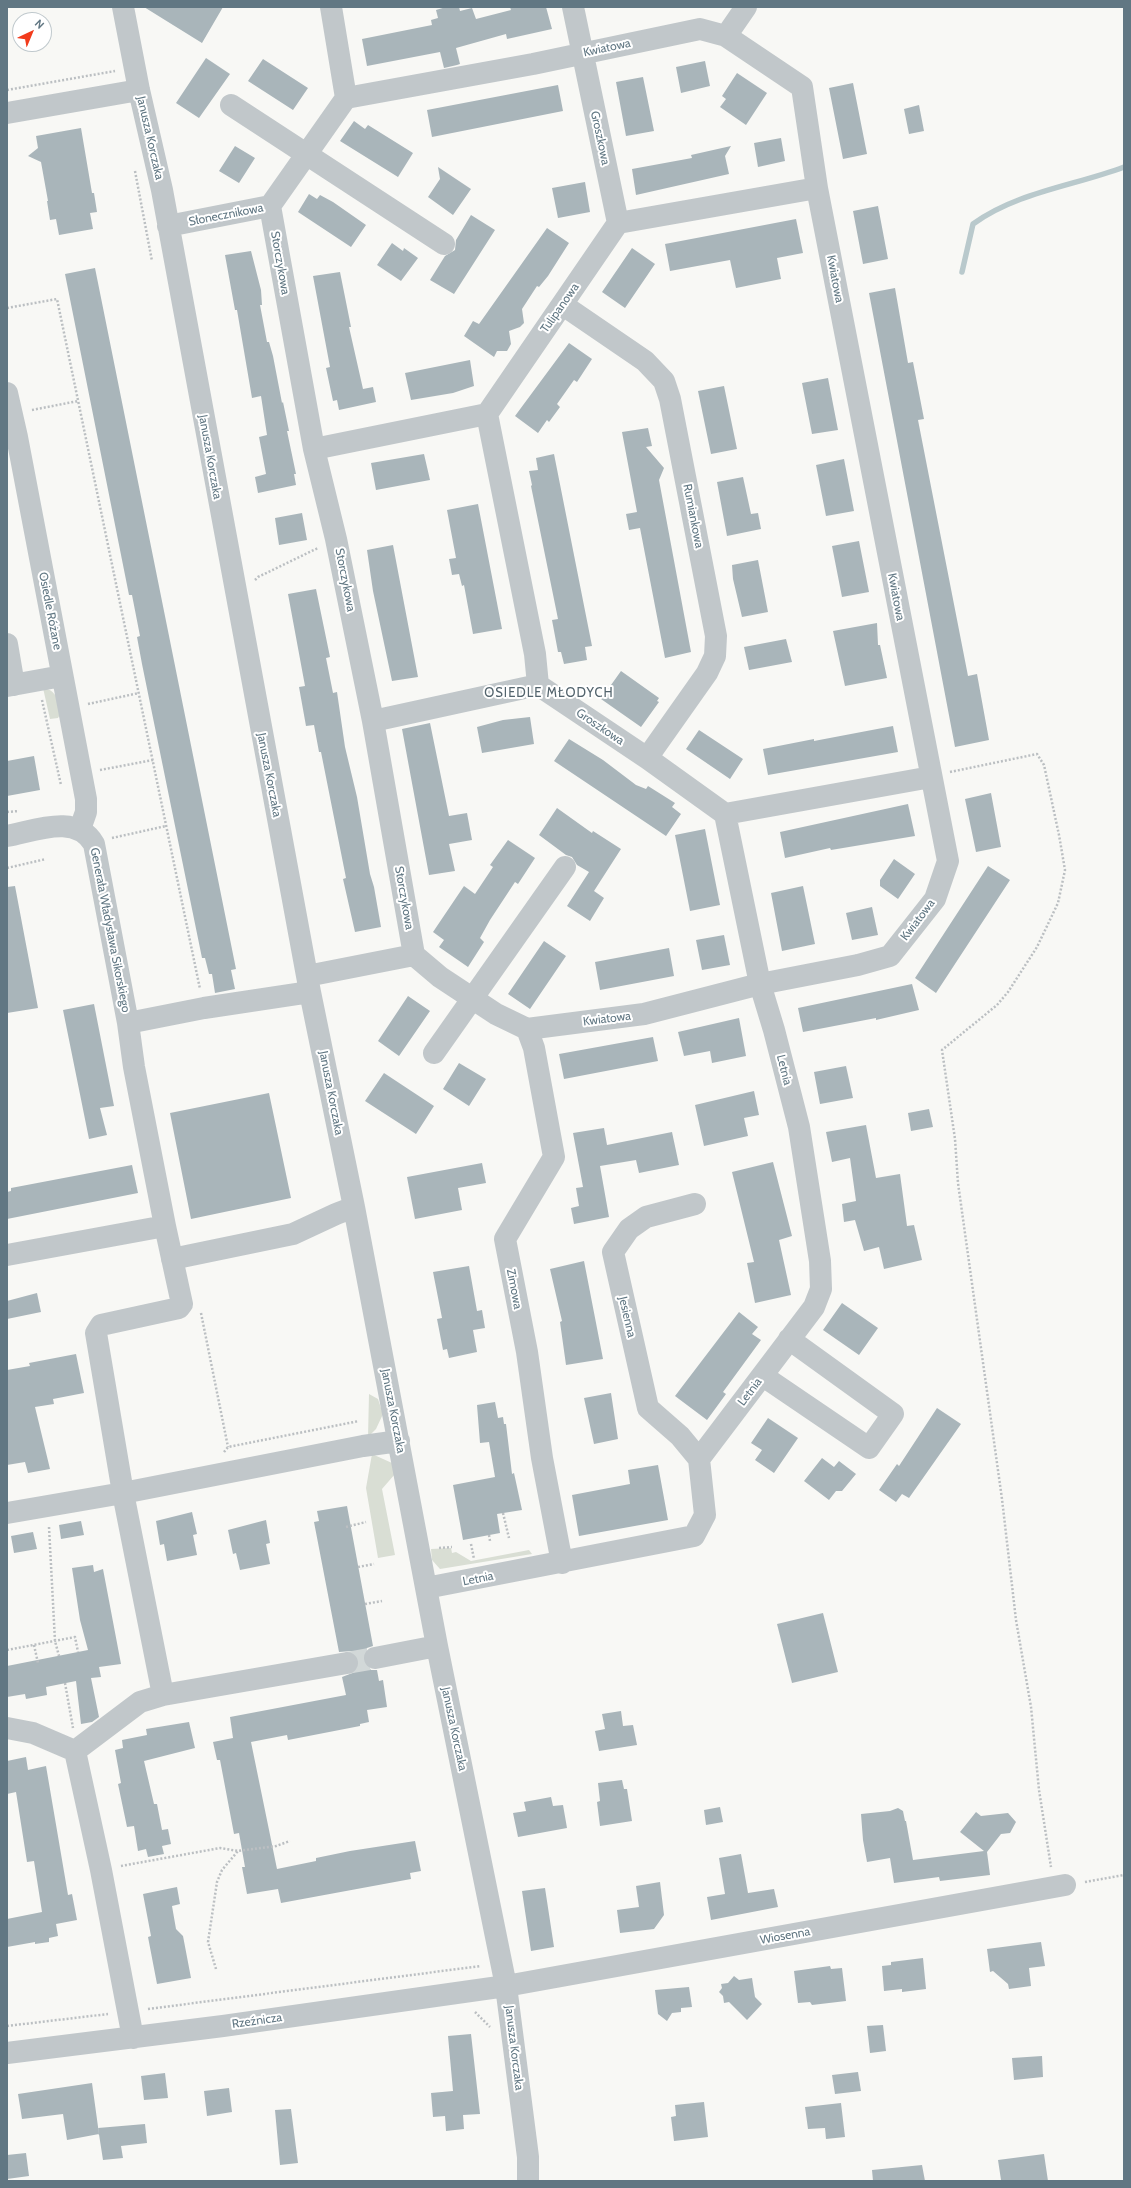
<!DOCTYPE html>
<meta charset="utf-8">
<style>
body{margin:0}
#map{position:relative;width:1131px;height:2188px;overflow:hidden;background:#f8f8f5;font-family:Cabin,sans-serif}
canvas{display:block}
.frame{position:absolute;inset:0;border:8px solid #617783;pointer-events:none}
.north{position:absolute;left:12px;top:12px;width:40px;height:40px;box-sizing:border-box;background:#fff;border:1px solid #c0c9cd;border-radius:50%;rotate:44deg;font-size:11px;font-weight:700;line-height:16px;text-align:center;color:#617783}
.north::after{content:'';display:block;margin:auto;width:14px;height:18px;background:#f23b1c;clip-path:polygon(50% 0,100% 100%,50% 72%,0 100%)}
</style>
<div id="map">
<canvas width="1131" height="2188"></canvas>
<div class="frame"></div>
<div class="north">N</div>
</div>
<script>
const ctx = document.querySelector('canvas').getContext('2d');
ctx.lineJoin = 'round';
function fillPath(path, color) {
  ctx.fillStyle = color;
  ctx.fill(path, 'evenodd');
}
function stroke(path, color, width, dash) {
  ctx.strokeStyle = color;
  ctx.lineWidth = width;
  ctx.lineCap = dash ? 'butt' : 'round';
  ctx.setLineDash(dash || []);
  ctx.stroke(path);
}
function drawText(font, color, halo, rows, align = 'center') {
  ctx.font = font + ' Cabin,sans-serif';
  ctx.lineWidth = 4;
  ctx.setLineDash([]);
  ctx.textBaseline = 'middle';
  ctx.strokeStyle = halo;
  ctx.fillStyle = color;
  for (const [text, x, y, turn = 0] of rows) {
    ctx.save();
    ctx.translate(x, y);
    ctx.rotate((+turn || 0) * Math.PI / 180);
    ctx.textAlign = isNaN(turn) ? turn : align;
    if (halo) ctx.strokeText(text, 0, 0);
    ctx.fillText(text, 0, 0);
    ctx.restore();
  }
}
fillPath(new Path2D(`
 M 43,688 C 57,690 58,701 61,713 L 58,718 L 50,719 Z
 M 369,1394 L 378,1399 L 383,1414 L 376,1429 L 368,1437 Z
 M 372,1454 L 392,1463 L 395,1474 L 382,1489 L 395,1555 L 378,1558 L 366,1488 Z
 M 451,1548 L 452,1553 L 456,1552 L 471,1561 L 529,1550 L 532,1554 L 440,1569 L 432,1560 L 431,1549 Z`), '#d9ded4');
stroke(new Path2D(`
 M 962,272 L 973,224 C 1017,192 1074,186 1124,167`), '#b9c9cc', 5.5);
fillPath(new Path2D(`
 M 144,7 L 223,7 L 202,43 Z
 M 446,7 L 459,7 L 460,11 L 472,8 L 476,19 L 511,10 L 510,7 L 546,7 L 552,29 L 507,39 L 506,34 L 456,48 L 460,64 L 457,65 L 444,68 L 440,52 L 367,66 L 362,39 L 432,25 L 431,20 L 438,18 L 436,10 Z
 M 206,58 L 230,74 L 199,118 L 176,103 Z
 M 263,59 L 308,88 L 293,110 L 248,81 Z
 M 705,61 L 710,86 L 681,93 L 676,67 Z
 M 737,73 L 767,93 L 746,125 L 720,107 L 726,99 L 722,96 Z
 M 643,77 L 654,131 L 626,136 L 616,82 Z
 M 853,83 L 867,154 L 843,159 L 829,88 Z
 M 558,85 L 563,111 L 432,137 L 427,110 Z
 M 919,105 L 924,131 L 909,134 L 904,109 Z
 M 354,121 L 365,129 L 368,125 L 413,153 L 398,177 L 340,141 Z
 M 81,128 L 92,193 L 94,193 L 97,212 L 90,213 L 93,229 L 59,235 L 56,219 L 50,220 L 47,201 L 48,201 L 41,162 L 28,156 L 38,148 L 36,136 Z
 M 781,138 L 785,161 L 758,167 L 754,143 Z
 M 235,146 L 255,158 L 239,183 L 219,171 Z
 M 731,146 L 725,156 L 729,174 L 636,195 L 632,169 L 692,158 L 691,155 Z
 M 438,167 L 471,189 L 453,215 L 428,197 L 440,179 Z
 M 585,182 L 590,212 L 558,218 L 552,188 Z
 M 309,194 L 317,199 L 320,195 L 333,202 L 366,225 L 351,247 L 298,212 Z
 M 878,206 L 888,259 L 863,264 L 853,211 Z
 M 471,215 L 495,230 L 454,294 L 430,280 L 445,256 L 455,250 L 456,240 Z
 M 796,219 L 803,253 L 777,258 L 781,279 L 736,288 L 730,260 L 670,271 L 665,244 Z
 M 547,228 L 569,243 L 548,276 L 539,287 L 537,286 L 522,309 L 524,323 L 520,327 L 509,331 L 511,344 L 507,351 L 497,351 L 494,357 L 464,336 L 473,321 L 479,324 Z
 M 392,243 L 403,251 L 404,248 L 418,258 L 401,281 L 377,265 Z
 M 632,248 L 655,264 L 625,308 L 602,292 Z
 M 251,251 L 261,290 L 262,305 L 260,305 L 267,342 L 269,342 L 273,356 L 282,403 L 283,402 L 289,431 L 287,431 L 296,474 L 294,474 L 296,485 L 258,493 L 255,477 L 266,474 L 259,437 L 267,435 L 261,396 L 252,398 L 237,310 L 235,310 L 225,255 Z
 M 95,268 L 236,969 L 231,970 L 235,989 L 215,993 L 212,974 L 209,974 L 205,958 L 202,958 L 142,664 L 137,637 L 140,636 L 132,595 L 129,595 L 65,274 Z
 M 340,272 L 351,327 L 349,327 L 363,389 L 373,387 L 376,402 L 339,410 L 337,400 L 333,401 L 326,368 L 330,367 L 313,276 Z
 M 895,288 L 908,363 L 913,362 L 924,419 L 918,420 L 968,676 L 977,674 L 989,740 L 955,747 L 869,293 Z
 M 569,343 L 592,359 L 577,382 L 574,380 L 557,404 L 560,407 L 549,422 L 547,420 L 538,433 L 515,416 Z
 M 470,360 L 474,386 L 453,393 L 411,400 L 405,373 Z
 M 828,378 L 838,430 L 812,434 L 802,383 Z
 M 724,386 L 737,449 L 711,454 L 698,391 Z
 M 648,428 L 652,446 L 646,447 L 664,468 L 659,480 L 691,652 L 665,658 L 640,528 L 629,530 L 626,514 L 637,512 L 622,432 Z
 M 424,454 L 430,480 L 376,490 L 371,463 Z
 M 554,454 L 592,646 L 585,647 L 587,660 L 564,664 L 561,652 L 558,652 L 552,620 L 558,619 L 531,486 L 532,485 L 529,471 L 538,470 L 536,458 Z
 M 844,459 L 854,511 L 826,516 L 816,465 Z
 M 743,477 L 751,514 L 758,513 L 761,529 L 727,536 L 717,482 Z
 M 478,504 L 502,629 L 473,634 L 464,585 L 462,586 L 459,574 L 452,575 L 449,559 L 456,558 L 447,510 Z
 M 302,513 L 307,540 L 279,545 L 275,518 Z
 M 859,541 L 869,592 L 842,597 L 832,546 Z
 M 393,545 L 418,677 L 392,681 L 373,591 L 367,550 Z
 M 758,560 L 768,612 L 742,617 L 733,579 L 732,565 Z
 M 316,589 L 330,657 L 326,658 L 333,693 L 337,692 L 345,747 L 357,797 L 370,874 L 374,887 L 381,927 L 355,932 L 343,879 L 346,878 L 321,752 L 319,752 L 314,725 L 306,726 L 299,687 L 305,686 L 288,594 Z
 M 877,623 L 878,645 L 880,645 L 887,678 L 845,686 L 833,631 Z
 M 786,639 L 792,662 L 749,670 L 744,647 Z
 M 621,671 L 659,698 L 657,701 L 659,702 L 641,727 L 601,699 Z
 M 530,717 L 534,744 L 482,753 L 477,727 L 503,720 Z
 M 430,723 L 449,816 L 467,813 L 472,840 L 449,844 L 455,871 L 429,875 L 402,729 Z
 M 893,726 L 898,752 L 768,775 L 763,749 L 814,739 L 814,741 Z
 M 699,730 L 743,759 L 730,779 L 686,749 Z
 M 569,739 L 603,760 L 636,785 L 646,789 L 648,786 L 675,803 L 672,807 L 681,814 L 666,836 L 554,761 Z
 M 34,756 L 40,790 L 7,796 L 7,761 Z
 M 991,793 L 1001,847 L 976,852 L 965,799 Z
 M 908,804 L 915,836 L 831,850 L 830,848 L 785,858 L 780,832 Z
 M 557,808 L 592,833 L 593,831 L 621,849 L 594,891 L 604,898 L 590,921 L 567,906 L 589,872 L 577,865 L 572,857 L 566,855 L 539,835 Z
 M 705,829 L 720,905 L 690,911 L 675,835 Z
 M 508,840 L 535,858 L 518,884 L 515,882 L 490,920 L 480,938 L 484,942 L 468,967 L 439,947 L 444,940 L 433,932 L 464,886 L 475,894 L 493,867 L 490,865 Z
 M 894,859 L 915,874 L 898,899 L 880,886 L 880,880 Z
 M 988,866 L 1010,880 L 936,993 L 915,978 Z
 M 15,886 L 38,1008 L 7,1013 L 7,887 Z
 M 803,886 L 815,944 L 782,951 L 771,893 Z
 M 872,907 L 878,935 L 852,940 L 846,913 Z
 M 724,935 L 730,965 L 702,970 L 696,940 Z
 M 544,941 L 566,956 L 530,1009 L 508,994 Z
 M 669,948 L 674,976 L 600,990 L 595,962 Z
 M 912,984 L 919,1010 L 876,1020 L 876,1018 L 803,1032 L 798,1008 Z
 M 408,996 L 430,1011 L 399,1056 L 378,1041 Z
 M 94,1004 L 114,1106 L 100,1108 L 107,1135 L 89,1139 L 63,1010 Z
 M 739,1018 L 746,1056 L 712,1063 L 710,1051 L 684,1056 L 678,1032 Z
 M 653,1037 L 658,1061 L 564,1079 L 559,1054 Z
 M 459,1063 L 486,1079 L 469,1106 L 443,1089 Z
 M 846,1066 L 853,1098 L 820,1104 L 814,1072 Z
 M 384,1073 L 434,1106 L 416,1134 L 365,1101 Z
 M 754,1091 L 759,1115 L 744,1118 L 748,1136 L 704,1146 L 695,1105 Z
 M 269,1093 L 291,1198 L 191,1219 L 170,1113 Z
 M 929,1109 L 933,1127 L 911,1131 L 908,1113 Z
 M 866,1125 L 876,1178 L 900,1174 L 907,1226 L 914,1225 L 922,1260 L 884,1269 L 879,1247 L 864,1251 L 855,1220 L 844,1222 L 842,1204 L 856,1201 L 850,1158 L 832,1162 L 826,1132 Z
 M 604,1128 L 607,1145 L 672,1132 L 679,1165 L 639,1173 L 636,1160 L 600,1166 L 609,1217 L 574,1224 L 571,1208 L 579,1206 L 576,1188 L 583,1187 L 573,1133 Z
 M 773,1162 L 792,1236 L 779,1240 L 791,1295 L 755,1303 L 747,1263 L 754,1262 L 732,1172 Z
 M 482,1163 L 486,1183 L 458,1188 L 462,1210 L 415,1219 L 407,1177 Z
 M 132,1165 L 138,1193 L 7,1219 L 7,1192 L 11,1191 L 11,1188 Z
 M 584,1261 L 603,1359 L 566,1365 L 560,1322 L 562,1321 L 550,1269 Z
 M 469,1266 L 477,1311 L 482,1310 L 485,1328 L 473,1330 L 477,1352 L 449,1358 L 447,1349 L 443,1350 L 437,1319 L 442,1318 L 433,1272 Z
 M 37,1293 L 41,1312 L 7,1319 L 7,1301 Z
 M 842,1303 L 878,1328 L 859,1355 L 823,1330 Z
 M 739,1312 L 758,1327 L 752,1334 L 761,1340 L 723,1392 L 726,1394 L 707,1420 L 675,1396 Z
 M 76,1354 L 84,1393 L 53,1399 L 54,1404 L 35,1407 L 50,1469 L 28,1473 L 25,1462 L 7,1465 L 7,1370 L 30,1366 L 29,1363 Z
 M 611,1393 L 618,1439 L 594,1444 L 584,1398 Z
 M 495,1402 L 498,1418 L 503,1417 L 504,1424 L 506,1424 L 512,1474 L 514,1473 L 522,1510 L 497,1514 L 500,1533 L 463,1540 L 453,1485 L 495,1477 L 489,1442 L 480,1443 L 477,1405 Z
 M 937,1408 L 961,1424 L 909,1498 L 902,1494 L 896,1502 L 879,1490 L 897,1464 L 899,1466 Z
 M 768,1418 L 798,1438 L 774,1473 L 755,1460 L 762,1450 L 751,1443 Z
 M 822,1458 L 834,1467 L 839,1461 L 856,1474 L 842,1491 L 836,1491 L 829,1500 L 804,1481 Z
 M 658,1465 L 668,1520 L 579,1536 L 572,1495 L 630,1484 L 628,1470 Z
 M 347,1506 L 373,1646 L 367,1648 L 363,1654 L 363,1661 L 371,1670 L 377,1670 L 379,1681 L 383,1680 L 387,1707 L 367,1710 L 369,1722 L 360,1724 L 360,1726 L 288,1740 L 287,1735 L 251,1742 L 277,1869 L 316,1861 L 316,1858 L 350,1851 L 415,1841 L 421,1871 L 410,1873 L 411,1879 L 281,1903 L 278,1889 L 247,1894 L 242,1867 L 245,1867 L 239,1833 L 234,1834 L 220,1760 L 217,1760 L 213,1742 L 233,1738 L 230,1717 L 346,1695 L 342,1677 L 355,1672 L 359,1667 L 359,1660 L 352,1651 L 339,1652 L 314,1522 L 319,1521 L 317,1511 Z
 M 192,1512 L 197,1534 L 193,1535 L 197,1555 L 167,1561 L 164,1544 L 160,1545 L 156,1521 Z
 M 266,1520 L 270,1543 L 266,1544 L 270,1564 L 240,1570 L 236,1553 L 233,1554 L 228,1530 Z
 M 81,1521 L 84,1535 L 61,1539 L 59,1525 Z
 M 33,1532 L 37,1549 L 14,1553 L 11,1536 Z
 M 93,1565 L 94,1572 L 103,1569 L 121,1664 L 99,1667 L 101,1677 L 91,1678 L 99,1717 L 92,1722 L 81,1724 L 76,1681 L 46,1687 L 47,1695 L 26,1699 L 25,1694 L 7,1697 L 7,1666 L 88,1650 L 80,1620 L 72,1568 Z
 M 823,1613 L 838,1672 L 792,1683 L 777,1624 Z
 M 621,1711 L 623,1726 L 633,1725 L 637,1745 L 599,1751 L 595,1731 L 605,1729 L 602,1714 Z
 M 189,1722 L 195,1748 L 144,1761 L 154,1804 L 157,1804 L 162,1830 L 168,1829 L 171,1844 L 162,1846 L 164,1854 L 148,1857 L 146,1849 L 138,1851 L 134,1826 L 127,1827 L 118,1784 L 121,1783 L 115,1750 L 123,1748 L 122,1740 L 147,1735 L 146,1729 Z
 M 26,1757 L 28,1770 L 46,1766 L 68,1895 L 72,1894 L 77,1920 L 56,1924 L 58,1936 L 49,1938 L 49,1942 L 35,1944 L 35,1942 L 7,1947 L 7,1919 L 42,1912 L 34,1861 L 27,1862 L 16,1792 L 7,1794 L 7,1761 Z
 M 622,1780 L 624,1789 L 627,1789 L 632,1821 L 600,1826 L 597,1802 L 600,1801 L 598,1783 Z
 M 551,1797 L 553,1806 L 563,1805 L 567,1828 L 518,1837 L 513,1813 L 526,1811 L 524,1802 Z
 M 720,1807 L 723,1822 L 706,1825 L 704,1810 Z
 M 898,1808 L 903,1811 L 905,1821 L 906,1821 L 913,1860 L 984,1851 L 960,1832 L 976,1812 L 981,1816 L 1008,1813 L 1016,1822 L 1010,1833 L 1001,1834 L 987,1852 L 990,1875 L 940,1881 L 939,1877 L 894,1883 L 890,1858 L 867,1862 L 863,1840 L 861,1814 L 890,1811 Z
 M 741,1854 L 748,1893 L 774,1889 L 778,1907 L 711,1920 L 707,1897 L 725,1894 L 719,1858 Z
 M 660,1882 L 664,1915 L 654,1929 L 620,1933 L 617,1910 L 639,1907 L 636,1886 Z
 M 177,1887 L 180,1904 L 172,1906 L 176,1929 L 183,1936 L 191,1978 L 157,1984 L 148,1937 L 151,1936 L 143,1894 Z
 M 545,1888 L 554,1947 L 531,1951 L 522,1891 Z
 M 1041,1942 L 1045,1966 L 1029,1968 L 1031,1986 L 1009,1989 L 1008,1984 L 993,1971 L 990,1972 L 987,1949 Z
 M 923,1958 L 926,1989 L 902,1992 L 902,1989 L 884,1991 L 882,1966 L 891,1965 L 891,1962 Z
 M 830,1966 L 831,1969 L 842,1968 L 846,2001 L 812,2005 L 810,2002 L 798,2003 L 794,1971 Z
 M 734,1976 L 739,1980 L 752,1978 L 755,1997 L 762,2004 L 747,2020 L 729,2002 L 724,2003 L 723,1996 L 719,1992 L 722,1988 L 721,1984 L 728,1983 Z
 M 689,1987 L 692,2007 L 681,2008 L 681,2012 L 672,2013 L 667,2021 L 658,2014 L 655,1990 Z
 M 883,2025 L 886,2051 L 870,2053 L 867,2026 Z
 M 471,2034 L 480,2114 L 463,2115 L 464,2129 L 446,2131 L 445,2116 L 433,2117 L 431,2093 L 453,2091 L 448,2036 Z
 M 1042,2056 L 1043,2077 L 1014,2080 L 1012,2058 Z
 M 858,2072 L 861,2091 L 835,2094 L 832,2075 Z
 M 165,2073 L 168,2098 L 144,2100 L 141,2076 Z
 M 92,2083 L 99,2134 L 67,2140 L 63,2114 L 22,2119 L 18,2094 Z
 M 229,2088 L 232,2112 L 207,2116 L 204,2091 Z
 M 704,2102 L 708,2137 L 674,2141 L 671,2117 L 676,2116 L 675,2105 Z
 M 841,2103 L 845,2137 L 826,2139 L 825,2128 L 808,2129 L 805,2107 Z
 M 291,2109 L 298,2163 L 280,2165 L 275,2110 Z
 M 145,2124 L 147,2143 L 121,2146 L 123,2158 L 103,2160 L 98,2128 Z
 M 26,2153 L 29,2176 L 7,2179 L 7,2155 Z
 M 1044,2154 L 1048,2181 L 1001,2180 L 998,2160 Z
 M 922,2165 L 925,2181 L 873,2181 L 872,2170 Z`), '#a9b5ba');
stroke(new Path2D(`
 M 347,1663 L 375,1658`), '#d2d8d8', 22, [22, 11]);
stroke(new Path2D(`
 M 7,90 L 115,71
 M 135,171 L 152,261
 M 7,308 L 57,299 L 200,989
 M 32,410 L 78,401
 M 255,580 L 258,577 L 318,548
 M 42,700 L 61,785
 M 88,704 L 139,693
 M 100,770 L 153,760
 M 950,772 L 1037,754 L 1044,765 L 1059,835 L 1065,870 L 1058,903 L 1037,947 L 1008,992 L 997,1005 L 942,1050 L 955,1139 L 958,1183 L 1002,1499 L 1016,1620 L 1031,1707 L 1039,1790 L 1051,1867
 M 7,812 L 19,811
 M 112,838 L 166,826
 M 7,868 L 46,859
 M 201,1313 L 228,1447
 M 224,1452 L 228,1447 L 359,1421
 M 503,1513 L 509,1538
 M 49,1527 L 55,1641 L 59,1656
 M 346,1527 L 366,1522
 M 489,1535 L 490,1541
 M 471,1544 L 474,1559
 M 439,1548 L 452,1547
 M 358,1567 L 374,1564
 M 365,1604 L 382,1601
 M 34,1645 L 38,1663
 M 7,1650 L 75,1637 L 78,1652
 M 65,1683 L 73,1728
 M 121,1866 L 220,1848 L 238,1851 L 276,1846 L 290,1841
 M 1085,1882 L 1124,1875
 M 216,1969 L 208,1942 L 217,1882 L 222,1870 L 238,1851
 M 148,2009 L 481,1966
 M 475,2012 L 490,2027
 M 7,2026 L 108,2014`), '#bbbfc2', 2.5, [2, 2]);
stroke(new Path2D(`
 M 123,7 L 139,90 L 162,190 L 310,992 L 354,1207 L 437,1646 L 506,1986 L 528,2157 L 528,2181
 M 573,7 L 618,223
 M 726,36 L 746,7
 M 231,105 L 444,244
 M 7,113 L 139,90
 M 270,206 L 314,449 L 336,539 L 373,721 L 414,955
 M 168,226 L 270,206 L 346,98 L 331,7
 M 563,305 L 645,361 L 664,381 L 670,399 L 716,636 L 715,656 L 707,673 L 647,758
 M 7,393 L 17,437 L 86,799 L 86,812 L 80,829
 M 314,449 L 487,414 L 618,223 L 817,188
 M 7,644 L 14,685
 M 7,686 L 62,676
 M 373,721 L 538,685
 M 725,814 L 931,777
 M 7,836 C 35,831 76,813 94,844 L 128,1023 L 204,1008 L 310,992
 M 307,976 L 414,955 L 440,977 L 496,1014 L 527,1029 L 644,1014 L 760,984 L 858,965 L 890,956 L 935,899 L 948,861 L 817,188 L 802,87 L 726,36 L 700,29 L 533,64 L 346,98
 M 527,1029 L 534,1048 L 554,1157 L 505,1239 L 527,1352 L 542,1458 L 562,1563
 M 434,1053 L 565,867
 M 695,1204 L 646,1217 L 629,1229 L 613,1252 L 648,1408 L 680,1436 L 699,1459
 M 165,1226 L 182,1304 L 179,1308 L 101,1325 L 96,1333 L 123,1493 L 163,1695 L 347,1663
 M 7,1255 L 165,1226 L 134,1067 L 128,1023
 M 172,1259 L 293,1234 L 336,1214 L 354,1207
 M 763,1376 L 869,1448 L 893,1414 L 789,1339
 M 7,1513 L 123,1493 L 363,1446 L 399,1441
 M 426,1588 L 694,1536 L 705,1515 L 699,1459 L 814,1307 L 821,1289 L 820,1261 L 799,1127 L 774,1030 L 760,984 L 725,814 L 647,758 L 538,685 L 535,654 L 487,414
 M 375,1658 L 437,1646
 M 7,1728 L 33,1733 L 75,1751
 M 133,2038 L 101,1870 L 75,1751 L 140,1702 L 163,1695
 M 7,2053 L 223,2026 L 506,1986 L 1065,1885`), '#c1c7ca', 22);
drawText('12px', '#617783', '#fff', [
 ["Kwiatowa",607,48,-12],
 ["Janusza Korczaka",150,138,77],
 ["Groszkowa",600,138,78],
 ["Słonecznikowa",226,215,-11],
 ["Storczykowa",280,263,80],
 ["Kwiatowa",835,279,79],
 ["Tulipanowa",560,308,-55],
 ["Janusza Korczaka",210,457,80],
 ["Rumiankowa",693,516,79],
 ["Storczykowa",345,580,79],
 ["Kwiatowa",896,597,79],
 ["Osiedle Różane",50,611,79],
 ["Groszkowa",600,727,34],
 ["Janusza Korczaka",269,775,79],
 ["Storczykowa",404,898,80],
 ["Kwiatowa",918,920,-53],
 ["Generała Władysława Sikorskiego",110,930,79],
 ["Kwiatowa",607,1019,-7],
 ["Letnia",784,1070,76],
 ["Janusza Korczaka",331,1093,79],
 ["Zimowa",514,1289,79],
 ["Jesienna",627,1317,77],
 ["Letnia",750,1392,-53],
 ["Janusza Korczaka",393,1411,79],
 ["Letnia",478,1579,-11],
 ["Janusza Korczaka",454,1729,78],
 ["Wiosenna",785,1936,-10],
 ["Rzeźnicza",257,2021,-8],
 ["Janusza Korczaka",514,2048,83]
]);
ctx.letterSpacing = '1px';
drawText('13px', '#53646d', '#fff', [
 ["OSIEDLE MŁODYCH",549,693]
]);
ctx.letterSpacing = '0px';
</script>
